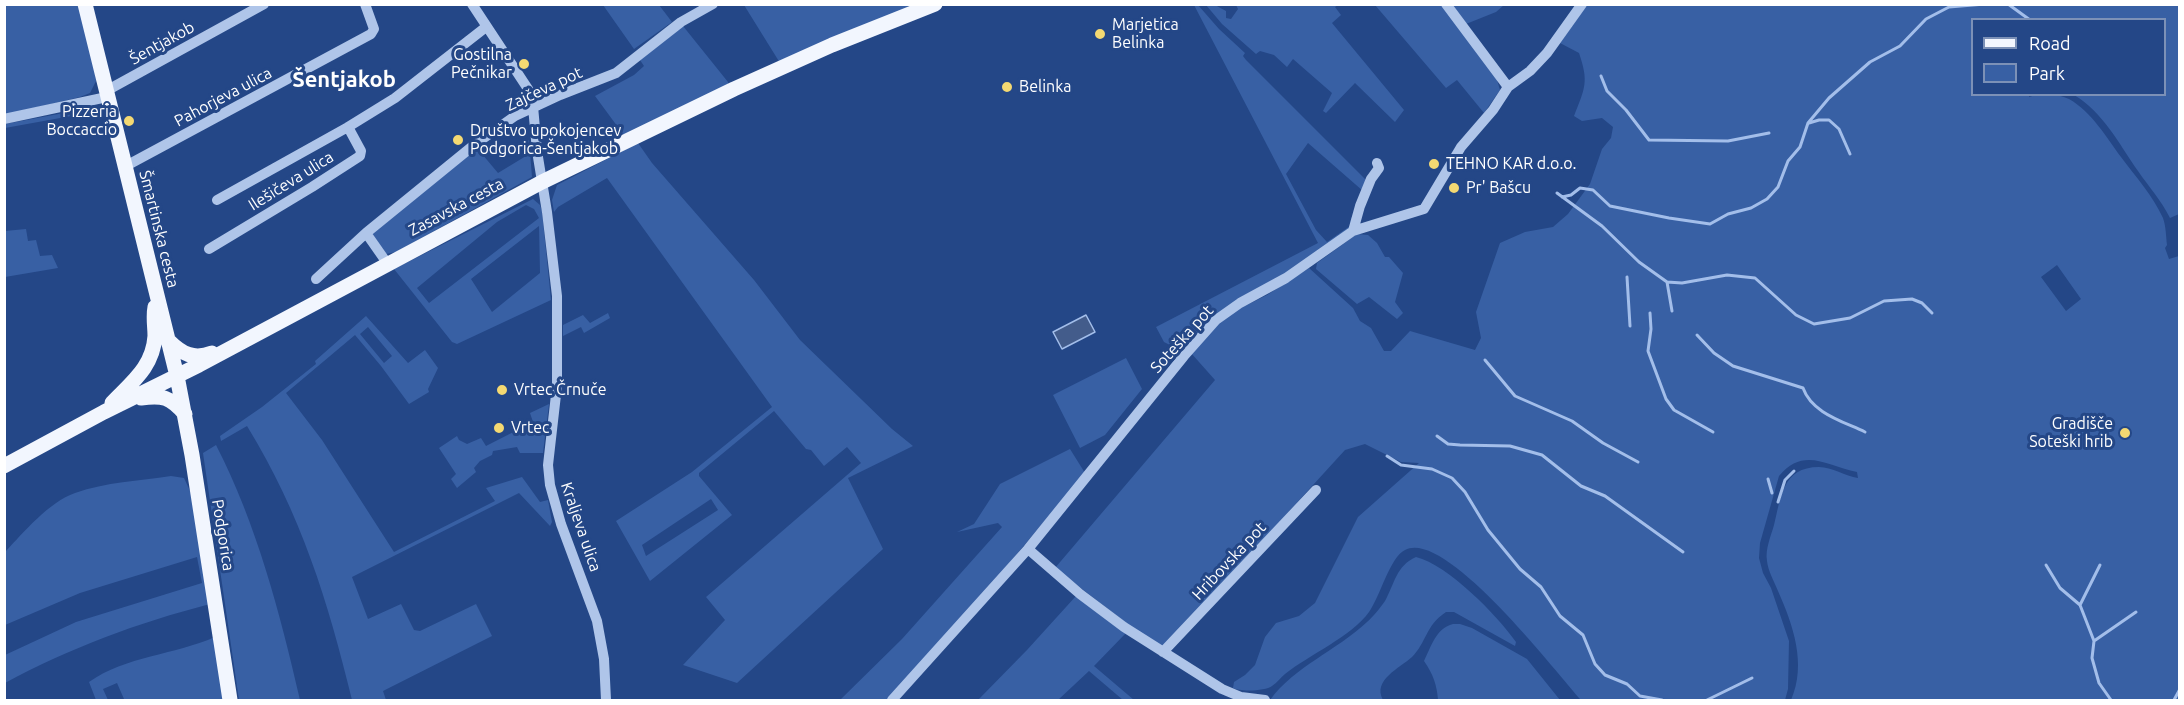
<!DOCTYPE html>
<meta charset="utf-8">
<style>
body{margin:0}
#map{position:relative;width:2184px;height:705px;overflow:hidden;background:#244787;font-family:Ubuntu,sans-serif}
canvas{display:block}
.frame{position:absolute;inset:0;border:6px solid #fff;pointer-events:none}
.legend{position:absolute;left:1971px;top:18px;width:195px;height:78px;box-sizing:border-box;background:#244787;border:2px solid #7c91b7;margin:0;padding:8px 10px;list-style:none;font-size:18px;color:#fff}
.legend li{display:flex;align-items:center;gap:12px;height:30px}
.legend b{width:30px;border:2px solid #7c91b7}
</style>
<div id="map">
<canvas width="2184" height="705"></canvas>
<div class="frame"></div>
<ul class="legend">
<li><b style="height:8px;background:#f2f6fe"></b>Road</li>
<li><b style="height:16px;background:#3860a4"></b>Park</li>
</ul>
</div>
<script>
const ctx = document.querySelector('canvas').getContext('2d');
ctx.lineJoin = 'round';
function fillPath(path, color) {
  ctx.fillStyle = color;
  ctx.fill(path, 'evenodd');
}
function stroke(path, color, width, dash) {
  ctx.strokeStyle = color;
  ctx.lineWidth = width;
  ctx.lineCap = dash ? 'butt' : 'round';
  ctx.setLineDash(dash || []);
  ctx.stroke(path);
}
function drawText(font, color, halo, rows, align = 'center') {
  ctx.font = font + ' Ubuntu,sans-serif';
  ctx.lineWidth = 6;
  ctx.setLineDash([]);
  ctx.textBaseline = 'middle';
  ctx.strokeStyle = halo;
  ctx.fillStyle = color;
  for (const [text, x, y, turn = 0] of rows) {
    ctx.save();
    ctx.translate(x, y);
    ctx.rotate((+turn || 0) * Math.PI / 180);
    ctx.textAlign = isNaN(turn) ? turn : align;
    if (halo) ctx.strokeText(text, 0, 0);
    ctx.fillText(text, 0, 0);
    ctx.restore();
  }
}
fillPath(new Path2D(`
 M 1452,4 L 1504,5 L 1496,12 L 1466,24 Z
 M 4,5 L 79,5 L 94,62 L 96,81 L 90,93 L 80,97 L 5,115 Z
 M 603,5 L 659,5 L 672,22 L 634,49 Z
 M 744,5 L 919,5 L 780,63 Z
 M 1194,5 L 1198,5 L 1219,29 L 1245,53 L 1243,56 L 1246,60 L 1366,180 L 1363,191 L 1308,143 L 1286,174 L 1316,230 L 1327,242 L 1350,226 L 1351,218 L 1355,215 L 1354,224 L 1312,258 L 1225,310 L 1189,347 L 1180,350 L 1164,342 L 1156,327 L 1318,243 Z
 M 1206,5 L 1215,5 L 1226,11 L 1226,18 L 1231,19 L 1238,9 L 1236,5 L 1338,5 L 1335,7 L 1341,15 L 1332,23 L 1404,110 L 1395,122 L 1355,83 L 1326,113 L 1323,111 L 1332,93 L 1293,59 L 1287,67 L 1274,55 L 1260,51 L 1256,54 L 1222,24 Z
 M 1375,5 L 1442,5 L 1495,73 L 1500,90 L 1484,113 L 1457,80 L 1446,88 Z
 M 1587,5 L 2179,5 L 2179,214 L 2170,218 C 2161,200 2149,187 2138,171 C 2119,144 2103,112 2074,95 L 2164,94 L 2164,20 L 1972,20 L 1972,94 L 2029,94 L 2029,97 C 2041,93 2057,93 2069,99 C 2092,112 2106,137 2121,157 C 2136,177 2153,196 2163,218 C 2166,226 2166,237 2167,245 L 2165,248 L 2169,259 L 2179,256 L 2179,700 L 1791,700 C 1807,664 1793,625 1778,591 C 1774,581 1768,571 1767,561 C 1765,549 1771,536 1774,525 C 1781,498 1782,467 1819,467 C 1832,467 1845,476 1858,478 L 1857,472 C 1828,466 1803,446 1779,476 L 1760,543 L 1759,558 L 1763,573 L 1771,588 L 1789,641 L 1788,689 L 1785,700 L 1581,700 C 1555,671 1445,528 1405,550 C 1390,557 1380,597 1369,612 C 1352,636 1309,655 1285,674 C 1281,677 1277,683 1272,686 C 1266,691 1240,692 1233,688 L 1234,682 L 1245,675 L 1255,665 L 1265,637 L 1276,623 L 1299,616 L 1315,603 L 1358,517 L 1419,463 L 1401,462 L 1365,444 L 1345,450 L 1165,647 L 1152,643 L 1055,568 L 1215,380 L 1191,353 L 1220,322 L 1237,310 L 1267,295 L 1309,268 L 1353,308 L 1360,321 L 1371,328 L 1384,351 L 1391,351 L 1410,331 L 1475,350 L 1481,338 L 1476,312 L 1500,243 L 1525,232 L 1553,227 L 1568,214 L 1590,184 L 1602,149 L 1611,138 L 1613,127 L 1602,118 L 1582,121 L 1574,116 C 1585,88 1589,82 1579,53 L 1560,43 ZM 2057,265 L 2081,299 L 2066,311 L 2041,277 Z
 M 683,26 L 728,82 L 728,86 L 627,134 L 623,134 L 595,96 L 634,75 L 644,66 L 640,60 Z
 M 96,107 L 99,111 L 5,128 L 5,124 Z
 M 529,140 L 532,177 L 396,252 L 386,254 L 372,233 L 477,148 L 498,173 L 526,156 L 520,146 Z
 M 638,143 L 652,163 L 754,280 L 800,340 L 892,429 L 913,446 L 848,478 L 883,549 L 737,683 L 683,665 L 725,620 L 706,597 L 861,463 L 847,447 L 824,466 L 811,450 L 806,449 L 774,411 L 699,473 L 699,476 L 732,515 L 650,581 L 616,521 L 692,472 L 772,407 L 607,178 L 558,207 L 554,212 L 552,200 L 557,185 ZM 711,499 L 718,510 L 646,556 L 642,545 Z
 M 533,199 L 540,205 L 542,211 L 551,300 L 457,344 L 452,342 L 394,269 ZM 526,205 L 534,209 L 539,218 L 429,303 L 417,288 L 497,222 ZM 539,226 L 540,273 L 492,312 L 471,279 Z
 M 26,229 L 28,241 L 36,240 L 40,256 L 52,255 L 58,268 L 5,277 L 5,231 Z
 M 1357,234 L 1368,235 L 1377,243 L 1385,257 L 1389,257 L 1403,273 L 1395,302 L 1403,313 L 1397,319 L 1369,297 L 1357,304 L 1316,269 L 1317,263 Z
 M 608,313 L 610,318 L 584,333 L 581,327 L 563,336 L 563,325 L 583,315 L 590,323 Z
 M 366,316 L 408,363 L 425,350 L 438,368 L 428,389 L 429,392 L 409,404 L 381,366 L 355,335 L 286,393 L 322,440 L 394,552 L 495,501 L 486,488 L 522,477 L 540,502 L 548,500 L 552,522 L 550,526 L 519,493 L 352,577 L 368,619 L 401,604 L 414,630 L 420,631 L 476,604 L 492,636 L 383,691 L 386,700 L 352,700 C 328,601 301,514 247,426 L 221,441 L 220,436 L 262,407 L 316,364 L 315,361 ZM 368,327 L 392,356 L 384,363 L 360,334 Z
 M 1126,358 L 1142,389 L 1105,435 L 1080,448 L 1053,395 Z
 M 549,404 L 543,453 L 520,453 L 517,447 L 493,451 L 492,455 L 480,461 L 474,468 L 476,472 L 457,488 L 451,479 L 456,474 L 439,448 L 457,436 L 459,440 L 467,444 L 481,438 L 486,446 L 533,422 L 530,413 Z
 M 216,445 C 257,525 280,613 300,700 L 239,700 L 203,453 Z
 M 1070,449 L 1085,473 L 946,638 L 886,700 L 840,700 L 902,639 L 1002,527 L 998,523 L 957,532 L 974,524 L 1000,484 Z
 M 171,476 L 184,478 L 191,493 L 210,604 C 137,623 70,648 5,683 L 5,655 L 76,622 L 202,583 L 197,557 L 80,593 L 5,625 L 5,552 C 24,532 49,502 75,493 C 106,482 139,481 171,476 Z
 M 1416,557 C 1448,565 1497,615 1516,642 L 1515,646 L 1454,612 L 1446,612 C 1425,626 1427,642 1412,657 C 1400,668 1372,680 1383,700 L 1270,700 C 1295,666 1336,651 1367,622 C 1373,617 1380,608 1385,601 C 1395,583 1396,566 1416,557 Z
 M 1076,596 L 1126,633 L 1094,666 L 1134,700 L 1123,700 L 1089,671 L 1058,700 L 978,700 L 1027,650 Z
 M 1453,624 L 1460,624 L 1472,628 L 1527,659 L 1560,700 L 1438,700 C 1437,685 1433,674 1424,661 C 1431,647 1436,628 1453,624 Z
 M 215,637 L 224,700 L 121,700 L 124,699 L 117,683 L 103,689 L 108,700 L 96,700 L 89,682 C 126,656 174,655 215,637 Z`), '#3860a4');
const water = new Path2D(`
 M 1086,315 L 1095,332 L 1062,349 L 1053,332 Z`);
fillPath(water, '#435c8b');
stroke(water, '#a3beea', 1.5);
stroke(new Path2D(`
 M 2008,4 L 2030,20
 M 1601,76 L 1607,91 L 1626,110 L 1649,140 L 1728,141 L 1769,133
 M 1809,123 L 1819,120 L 1829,120 L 1839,129 L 1850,154
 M 1557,193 L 1602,226 L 1639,262 L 1667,282 L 1682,283 L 1727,275 L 1755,278 L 1796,315 L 1814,324 L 1850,318 L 1884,301 L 1912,299 L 1922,303 L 1932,313
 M 1562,197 L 1571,195 L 1580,188 L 1593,190 L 1610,206 L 1669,218 L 1710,224 L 1728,214 L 1751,208 L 1767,199 L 1778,187 L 1788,161 L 1800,147 L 1808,123 L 1829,98 L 1870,62 L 1900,46 L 1926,19 L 1949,7 L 1985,4
 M 1627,277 L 1630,326
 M 1667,282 L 1672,311
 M 1650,313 L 1651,329 L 1648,351 L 1666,399 L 1674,410 L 1713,432
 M 1697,335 L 1714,353 L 1733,366 L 1803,388 C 1812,413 1842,421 1865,432
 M 1485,360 L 1515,396 L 1572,421 L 1603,443 L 1638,462
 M 1437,436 L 1448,444 L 1460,445 L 1510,446 L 1542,455 L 1581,486 L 1605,496 L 1683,552
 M 1387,456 L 1401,465 L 1432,469 L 1452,478 L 1465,492 L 1488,530 L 1520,569 L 1541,587 L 1560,616 L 1583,635 L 1595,664 L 1605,675 L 1627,684 L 1640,696 L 1662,700
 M 1768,479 L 1772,493
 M 1778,502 L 1785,480 L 1794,471
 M 2046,565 L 2060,588 L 2080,605 L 2094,641 L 2092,658 L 2099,683 L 2111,700
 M 2080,605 L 2100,565
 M 2094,641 L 2136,612
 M 1707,700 L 1752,678
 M 2174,700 L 2180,689`), '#a3beea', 3);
stroke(new Path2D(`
 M 472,4 L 532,95 L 537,151 L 547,212 L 557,296 L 557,386 L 548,465 L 550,485 L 561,524 L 597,621 L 604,659 L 606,700
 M 1446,4 L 1508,87
 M 106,91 L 264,4
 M 4,119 L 107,97
 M 124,167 L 371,34 L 374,29 L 365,4
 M 217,200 L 348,127 L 395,98 L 486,27
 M 1353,231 L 1360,206 L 1371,179 L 1379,168 L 1377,163
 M 209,249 L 312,187 L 360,156 L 361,151 L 348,127
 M 387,263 L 366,233 L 474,145 L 515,116 L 560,95 L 616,73 L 681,22 L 713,4
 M 316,279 L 366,233
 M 1028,549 L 1080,594 L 1124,627 L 1222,689 L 1241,697 L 1265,700
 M 1163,652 L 1316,490
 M 892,700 L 1028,549 L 1184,356 L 1216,320 L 1240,303 L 1286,278 L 1353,231 L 1424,209 L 1461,147 L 1493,110 L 1508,87 L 1530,71 L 1547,53 L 1582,4`), '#afc5e9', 10);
stroke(new Path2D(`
 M 85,4 L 177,376 L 192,455 L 230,700
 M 169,341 C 182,354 194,360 212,353
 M 141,398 C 163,395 170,397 185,414
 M 112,403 C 132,382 153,367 155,336 C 155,326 153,317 155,307
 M 4,466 L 104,412 L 199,365 L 542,182 L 734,89 L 832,45 L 935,4`), '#f2f6fe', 15);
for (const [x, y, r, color] of [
 [1100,34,6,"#f4d972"],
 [524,64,6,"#f4d972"],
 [1007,87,6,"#f4d972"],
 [129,121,6,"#f4d972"],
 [458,140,6,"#f4d972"],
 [1434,164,6,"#f4d972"],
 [1454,188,6,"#f4d972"],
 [502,390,6,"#f4d972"],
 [499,428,6,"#f4d972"],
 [2125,433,6,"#f4d972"]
]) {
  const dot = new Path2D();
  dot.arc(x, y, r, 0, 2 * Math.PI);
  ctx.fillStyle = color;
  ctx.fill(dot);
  stroke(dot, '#244787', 2);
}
drawText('16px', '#fff', '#244787', [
 ["Marjetica",1112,25],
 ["Belinka",1112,43],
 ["Gostilna",512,55,"right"],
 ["Pečnikar",512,73,"right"],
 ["Belinka",1019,87],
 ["Pizzeria",117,112,"right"],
 ["Boccaccio",117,130,"right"],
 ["Društvo upokojencev",470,131],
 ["Podgorica-Šentjakob",470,149],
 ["TEHNO KAR d.o.o.",1446,164],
 ["Pr' Bašcu",1466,188],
 ["Vrtec Črnuče",514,390],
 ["Gradišče",2113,424,"right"],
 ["Soteški hrib",2113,442,"right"],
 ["Vrtec",511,428]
], 'left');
drawText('16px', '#fff', '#244787', [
 ["Šentjakob",162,43,-29],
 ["Zajčeva pot",544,89,-25],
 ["Pahorjeva ulica",223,97,-28],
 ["Ilešičeva ulica",291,181,-32],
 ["Zasavska cesta",456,207,-28],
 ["Šmartinska cesta",159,229,76],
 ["Soteška pot",1182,339,-48],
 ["Kraljeva ulica",581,527,71],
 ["Podgorica",223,535,81],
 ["Hribovska pot",1229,561,-47]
]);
drawText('bold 22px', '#fff', '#244787', [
 ["Šentjakob",344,80]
]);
</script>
